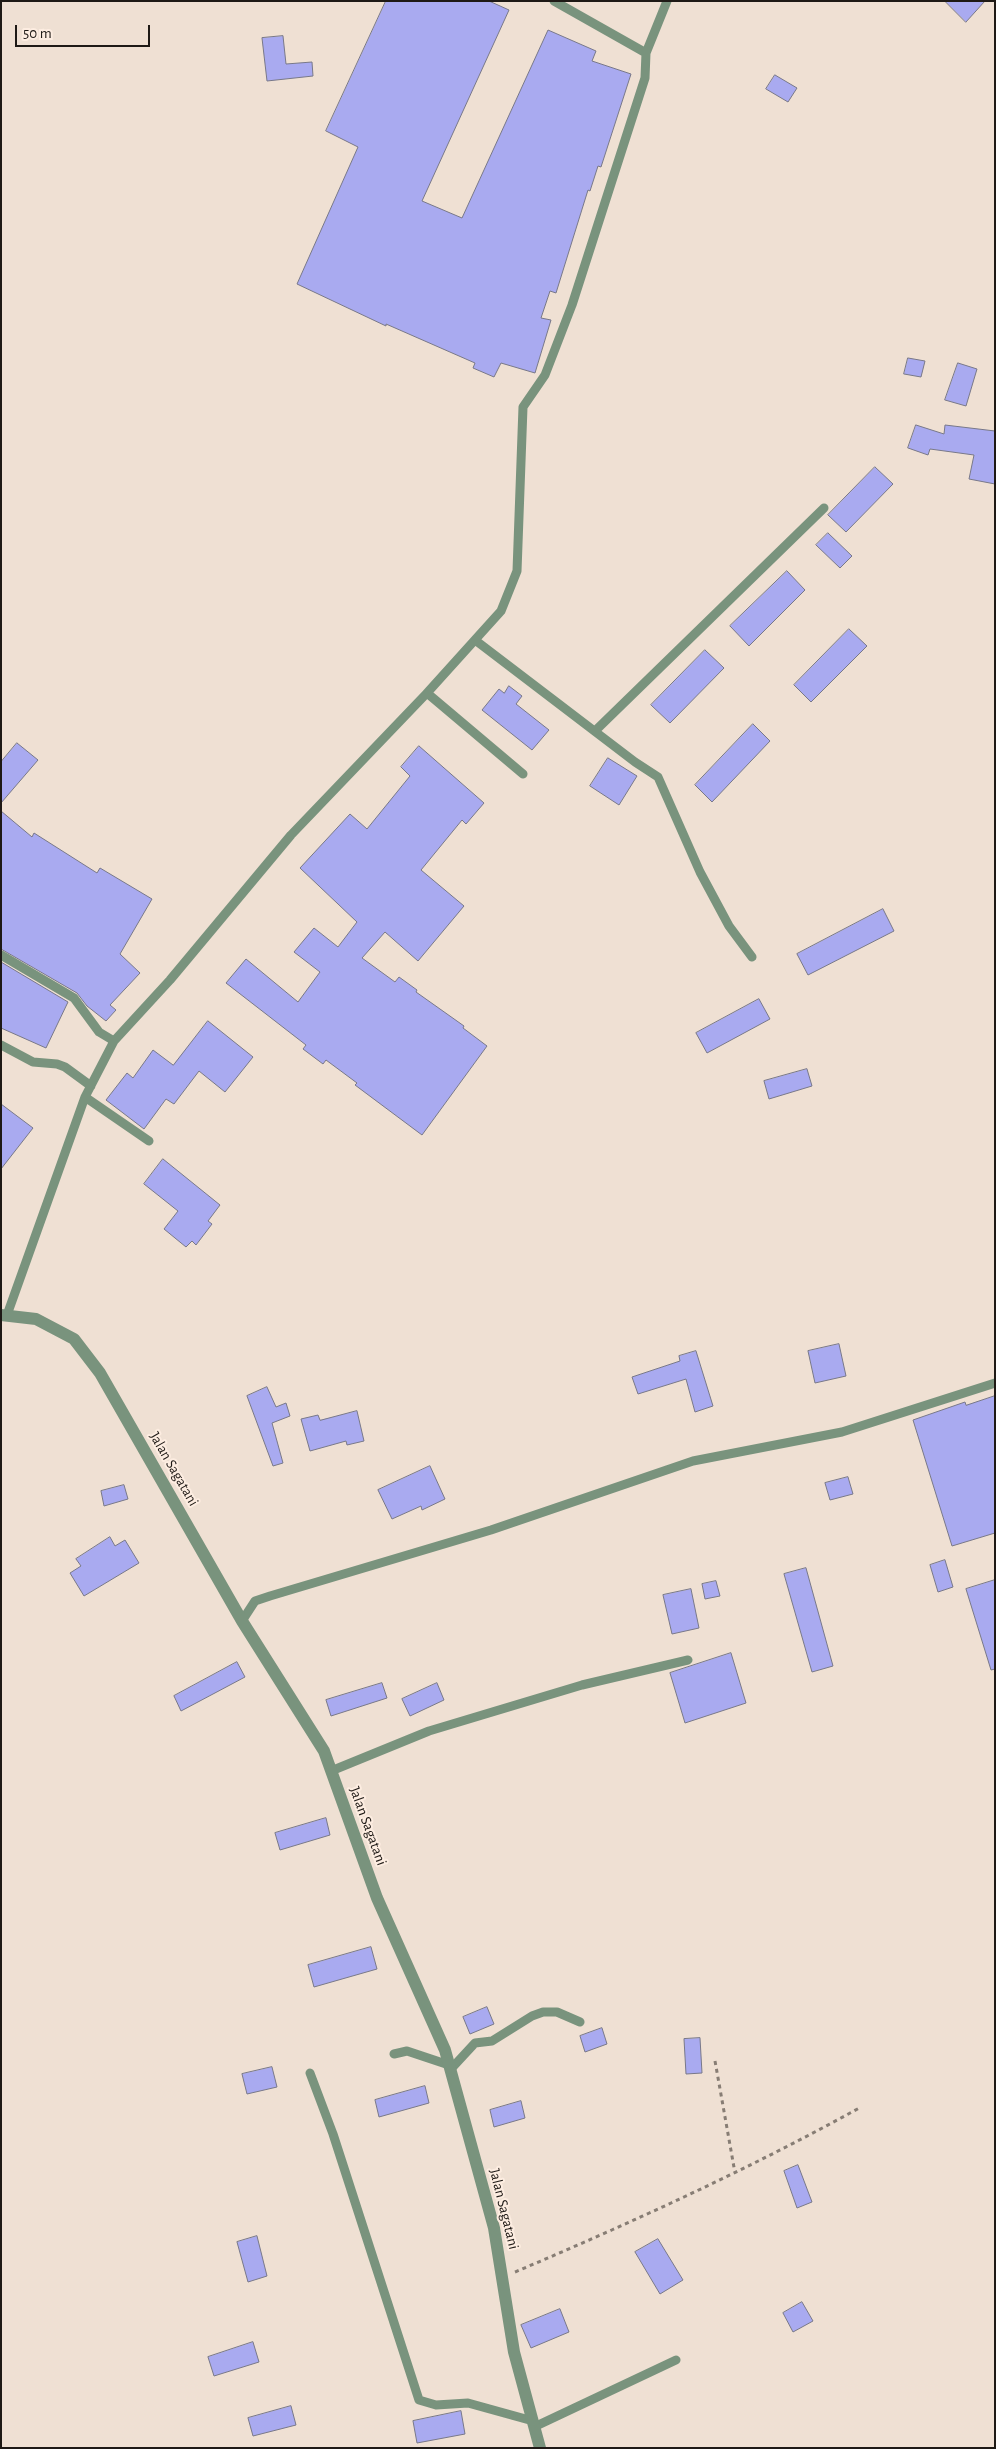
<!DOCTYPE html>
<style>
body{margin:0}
#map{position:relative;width:996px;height:2449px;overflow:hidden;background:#efe0d3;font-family:"Alegreya Sans",sans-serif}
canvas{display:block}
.frame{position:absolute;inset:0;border:2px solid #1e1915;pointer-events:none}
.scale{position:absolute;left:15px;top:25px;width:135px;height:22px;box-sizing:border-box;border:2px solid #1e1915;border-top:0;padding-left:6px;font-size:15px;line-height:18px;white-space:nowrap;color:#1e1915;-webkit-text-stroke:4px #fdede1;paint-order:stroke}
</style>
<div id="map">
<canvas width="996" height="2449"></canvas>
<div class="frame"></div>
<div class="scale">50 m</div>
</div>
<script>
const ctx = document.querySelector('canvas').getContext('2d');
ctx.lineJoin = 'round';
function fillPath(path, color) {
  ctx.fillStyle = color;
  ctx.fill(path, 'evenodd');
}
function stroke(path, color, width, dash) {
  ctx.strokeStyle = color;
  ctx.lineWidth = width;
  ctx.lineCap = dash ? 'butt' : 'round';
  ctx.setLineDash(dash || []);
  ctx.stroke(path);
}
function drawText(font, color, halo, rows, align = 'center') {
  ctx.font = font + ' "Alegreya Sans",sans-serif';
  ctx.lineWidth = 4;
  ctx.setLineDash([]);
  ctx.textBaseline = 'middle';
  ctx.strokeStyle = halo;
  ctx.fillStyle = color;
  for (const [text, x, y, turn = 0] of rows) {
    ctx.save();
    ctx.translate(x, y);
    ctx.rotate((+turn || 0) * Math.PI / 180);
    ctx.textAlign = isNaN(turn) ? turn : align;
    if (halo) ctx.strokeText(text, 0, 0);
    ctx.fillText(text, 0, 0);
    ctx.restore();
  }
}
const building = new Path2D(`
 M 386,1 L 489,1 L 509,10 L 422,201 L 462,218 L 548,30 L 596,51 L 592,61 L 631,74 L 601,167 L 598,166 L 590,191 L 588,190 L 556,293 L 550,291 L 541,318 L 551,320 L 535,373 L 501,363 L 494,377 L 473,368 L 475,363 L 386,324 L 386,326 L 297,284 L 358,147 L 326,131 Z
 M 945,1 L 985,1 L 966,22 Z
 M 283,36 L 286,64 L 312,62 L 313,76 L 267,81 L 262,38 Z
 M 775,75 L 797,88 L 788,102 L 766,89 Z
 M 908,358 L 925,361 L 921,377 L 904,374 Z
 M 958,363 L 977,369 L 966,406 L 945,400 Z
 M 916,425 L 944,434 L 945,425 L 995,431 L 995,484 L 969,479 L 974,455 L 930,449 L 928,455 L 908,448 Z
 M 875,467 L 893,484 L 846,532 L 828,515 Z
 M 828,533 L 852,556 L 840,568 L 816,545 Z
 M 787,571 L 805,590 L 749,646 L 730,626 Z
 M 849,629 L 867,646 L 811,702 L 794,685 Z
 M 705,650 L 724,668 L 670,723 L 651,705 Z
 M 509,686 L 522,696 L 516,704 L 549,730 L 532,750 L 482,710 L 499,689 L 504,693 Z
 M 753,724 L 770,741 L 712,802 L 695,785 Z
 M 17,743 L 38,760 L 1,803 L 1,762 Z
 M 419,746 L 484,803 L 466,824 L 462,820 L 421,870 L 464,906 L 418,961 L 385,932 L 362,958 L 395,982 L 399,977 L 417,990 L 416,992 L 464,1026 L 463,1028 L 487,1046 L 422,1135 L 355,1085 L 357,1083 L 326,1060 L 323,1064 L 303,1049 L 306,1045 L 226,983 L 246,959 L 298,1002 L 320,972 L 294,952 L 314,928 L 338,947 L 357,922 L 300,868 L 350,814 L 367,829 L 410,776 L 401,767 Z
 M 608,758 L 637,776 L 619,805 L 590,786 Z
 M 1,811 L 32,837 L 34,833 L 97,873 L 100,868 L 152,899 L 120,954 L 140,973 L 110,1005 L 116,1010 L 106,1021 L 87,1006 L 77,993 L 1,949 Z
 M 883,909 L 894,931 L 808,975 L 797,954 Z
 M 1,962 L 68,1002 L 46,1048 L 1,1028 Z
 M 759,999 L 770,1019 L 707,1053 L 696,1033 Z
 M 208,1021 L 253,1057 L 225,1092 L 199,1071 L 174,1104 L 166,1099 L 144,1129 L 106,1100 L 127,1073 L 133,1078 L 153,1050 L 173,1065 Z
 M 807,1069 L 812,1086 L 769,1099 L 764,1081 Z
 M 1,1104 L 33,1128 L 1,1169 Z
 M 163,1159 L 220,1205 L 208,1221 L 212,1224 L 196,1245 L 192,1241 L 186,1247 L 164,1229 L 178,1211 L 144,1184 Z
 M 839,1344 L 846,1376 L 815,1383 L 808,1351 Z
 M 696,1351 L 713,1406 L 695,1412 L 686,1379 L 638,1394 L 632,1377 L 680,1361 L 679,1356 Z
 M 267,1387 L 276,1407 L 286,1403 L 290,1416 L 272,1423 L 283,1463 L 273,1466 L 247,1396 Z
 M 995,1396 L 995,1533 L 952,1546 L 913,1420 L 965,1402 L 966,1405 Z
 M 357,1411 L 364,1441 L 347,1445 L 346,1441 L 310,1451 L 301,1419 L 318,1415 L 320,1420 Z
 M 430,1466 L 445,1499 L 422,1510 L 421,1506 L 392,1519 L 378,1490 Z
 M 848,1477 L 853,1494 L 830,1500 L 825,1483 Z
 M 124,1485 L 128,1499 L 104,1506 L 101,1491 Z
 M 110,1537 L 115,1546 L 125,1540 L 139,1563 L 84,1596 L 70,1573 L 81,1566 L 76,1559 Z
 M 945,1560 L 953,1587 L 938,1592 L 930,1565 Z
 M 806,1568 L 833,1666 L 812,1672 L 784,1574 Z
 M 995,1580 L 995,1669 L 991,1670 L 966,1589 Z
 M 716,1581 L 720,1596 L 705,1599 L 702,1584 Z
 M 691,1589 L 699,1628 L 672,1634 L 663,1595 Z
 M 731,1653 L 746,1703 L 685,1723 L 670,1673 Z
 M 237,1662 L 245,1677 L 181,1711 L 174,1696 Z
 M 382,1683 L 387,1698 L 331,1716 L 326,1700 Z
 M 437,1683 L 444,1700 L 410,1716 L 402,1699 Z
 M 326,1818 L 330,1835 L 280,1850 L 275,1833 Z
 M 371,1947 L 377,1969 L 314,1987 L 308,1965 Z
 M 487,2007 L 494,2024 L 470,2034 L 463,2017 Z
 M 602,2028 L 607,2044 L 585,2052 L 580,2036 Z
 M 700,2038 L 702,2073 L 686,2074 L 684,2039 Z
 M 272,2067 L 277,2087 L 247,2094 L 242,2074 Z
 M 425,2086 L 429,2103 L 379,2117 L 375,2100 Z
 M 521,2101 L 525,2118 L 494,2127 L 490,2110 Z
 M 798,2165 L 812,2202 L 797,2208 L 784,2171 Z
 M 257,2236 L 267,2276 L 248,2282 L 237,2242 Z
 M 658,2239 L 683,2280 L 660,2294 L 635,2252 Z
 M 802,2302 L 813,2321 L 793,2332 L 783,2313 Z
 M 560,2309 L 569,2332 L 531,2348 L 521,2325 Z
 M 253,2342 L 259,2362 L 214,2376 L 208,2357 Z
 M 291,2406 L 296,2425 L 253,2436 L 248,2418 Z
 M 461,2411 L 465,2434 L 417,2443 L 413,2421 Z`);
fillPath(building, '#a9aaf0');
stroke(building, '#787888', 1);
stroke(new Path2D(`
 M 715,2061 L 735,2173
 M 515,2272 C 633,2222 749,2169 861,2107`), '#877d74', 3, [4, 4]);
stroke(new Path2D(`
 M 646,53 L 667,1
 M 475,640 L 635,762 L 658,777 L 700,872 L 729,926 L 752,957
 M 427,693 L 523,774
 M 595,731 L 824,508
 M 1,955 L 74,998 L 99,1032 L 114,1041
 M 1,1045 L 33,1062 L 57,1064 L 65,1067 L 91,1086
 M 85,1097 L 149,1141
 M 7,1315 L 85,1097 L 114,1041 L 170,980 L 291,835 L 427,693 L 501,611 L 517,571 L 523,407 L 545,375 L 572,305 L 645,78 L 646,53 L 554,1
 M 242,1621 L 255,1601 L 270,1596 L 491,1530 L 693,1461 L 842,1432 L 995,1383
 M 331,1771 L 429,1731 L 582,1685 L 688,1660
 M 394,2054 L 407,2051 L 449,2065
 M 450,2070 L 475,2043 L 492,2041 L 532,2016 L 543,2012 L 557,2012 L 580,2022
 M 310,2073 L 333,2134 L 419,2400 L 436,2405 L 468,2403 L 533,2421
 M 534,2427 L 676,2360`), '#79937d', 9);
stroke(new Path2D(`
 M 1,1315 L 36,1319 L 74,1339 L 100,1373 L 242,1621 L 324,1751 L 377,1898 L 445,2050 L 494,2228 L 514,2352 L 540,2448`), '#79937d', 12);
drawText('15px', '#1e1915', '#fdede1', [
 ["Jalan Sagatani",174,1469,60],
 ["Jalan Sagatani",368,1826,70],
 ["Jalan Sagatani",504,2209,76]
]);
</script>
